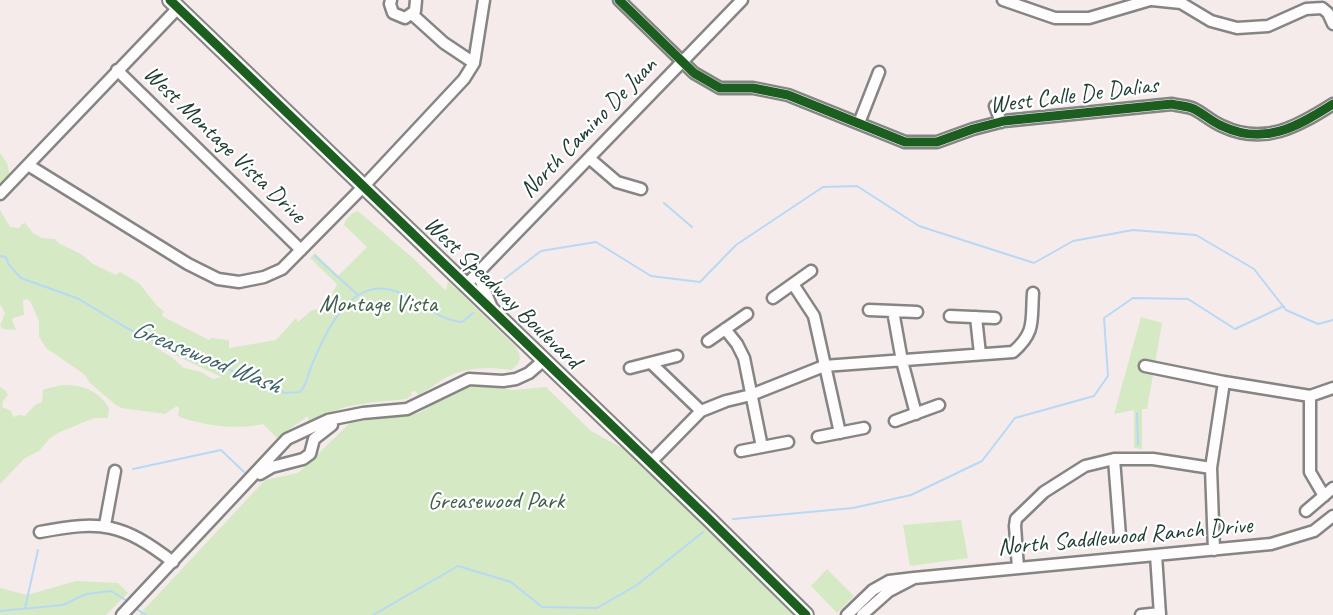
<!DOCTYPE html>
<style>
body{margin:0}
canvas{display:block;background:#f5ebeb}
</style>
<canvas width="1333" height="615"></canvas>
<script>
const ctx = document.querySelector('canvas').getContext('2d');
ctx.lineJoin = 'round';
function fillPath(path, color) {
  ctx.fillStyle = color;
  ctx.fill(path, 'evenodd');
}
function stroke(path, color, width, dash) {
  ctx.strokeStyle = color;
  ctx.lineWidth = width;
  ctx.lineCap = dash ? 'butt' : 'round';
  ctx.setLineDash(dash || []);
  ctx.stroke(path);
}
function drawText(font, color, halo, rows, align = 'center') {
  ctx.font = font + ' Caveat,sans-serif';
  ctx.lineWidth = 4.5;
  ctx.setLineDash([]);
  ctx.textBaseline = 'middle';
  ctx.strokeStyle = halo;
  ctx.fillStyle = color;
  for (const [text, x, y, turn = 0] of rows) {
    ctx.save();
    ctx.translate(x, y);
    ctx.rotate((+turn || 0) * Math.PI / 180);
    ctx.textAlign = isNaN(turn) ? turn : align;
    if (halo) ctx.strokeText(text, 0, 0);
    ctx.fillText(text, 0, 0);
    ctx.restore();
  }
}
fillPath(new Path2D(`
 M 0,153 L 7,163 L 10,176 L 0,186 Z
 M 0,210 L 10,227 L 19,228 L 22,224 L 25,223 L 33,233 L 42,238 L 55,239 L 60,244 L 81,254 L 93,264 L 116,275 L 120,272 L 139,283 L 157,306 L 164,311 L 162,316 L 209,340 L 211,338 L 229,340 L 229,348 L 276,340 L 296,318 L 298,322 L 312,310 L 322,309 L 329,301 L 337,284 L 310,258 L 315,253 L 338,276 L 367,247 L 344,225 C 345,219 352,212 358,211 L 414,259 L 446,291 L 448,281 L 450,283 L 515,346 C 522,355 522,364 511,370 C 487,367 464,367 442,380 C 434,385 426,391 418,395 L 416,391 L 411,392 L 412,395 L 407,399 L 374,402 L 345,407 L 308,421 L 308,416 L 277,438 L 263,424 C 236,430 206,426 180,417 L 178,416 L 179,408 L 177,406 L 165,414 L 122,408 L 117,406 L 90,383 L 84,374 L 46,348 L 39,337 L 39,321 L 30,301 L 27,299 L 23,300 L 24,315 L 13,318 L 12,320 L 16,330 L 3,329 L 0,326 L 5,313 L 0,304 ZM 151,345 L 152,344 L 221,377 L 213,379 L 201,372 L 184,368 L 170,356 Z
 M 1141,317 L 1162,323 L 1147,409 L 1142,409 L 1142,449 L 1134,448 L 1134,410 L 1114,414 Z
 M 469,383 L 513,390 L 546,387 L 591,431 L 650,463 L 806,615 L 139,615 L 265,480 L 298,473 L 350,423 L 419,413 Z
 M 63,385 C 83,385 98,390 109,408 L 108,418 L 94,418 L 60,432 L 50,438 L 39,451 L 25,458 L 0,484 L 0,387 L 5,390 L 8,395 L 3,401 L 2,407 L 10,410 L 14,417 L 19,415 L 25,416 L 35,405 L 42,402 L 43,390 L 45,389 Z
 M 961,520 L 968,558 L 910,566 L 903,525 Z
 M 827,569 L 854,596 L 837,613 L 811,586 Z
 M 76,581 L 118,583 L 128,593 L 106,615 L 0,615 L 0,588 L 27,595 Z`), '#d5e9c4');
stroke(new Path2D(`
 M 664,203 L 692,227
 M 0,256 L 6,257 L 9,265 L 21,278 L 79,299 L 125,327 L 156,342 L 200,353 L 236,373 L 285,393 L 300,392 C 307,385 307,376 311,367 C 325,334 349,276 395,291 C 420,299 436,320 462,322 L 473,313
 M 315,256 L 358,295
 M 499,283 L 541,251 L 596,242 L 651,276 L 700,282 L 736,245 L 823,187 L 857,186 L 919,226 L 1034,263 L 1073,241 L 1133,230 L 1196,235 L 1254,269 L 1286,310 L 1318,324 L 1333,320
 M 1137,413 L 1138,445
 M 133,469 L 221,450 L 244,472
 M 733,519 L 853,508 L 911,495 L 982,461 L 1015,418 L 1094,396 L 1108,376 L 1104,318 L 1133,298 L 1188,299 L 1235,329 L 1284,306
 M 25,608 L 38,550
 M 135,608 L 146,615
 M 0,611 L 63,605 L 86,594 L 111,591 L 129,602
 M 373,615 L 458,566 L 511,582 L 542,607 L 597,608 L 637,585 L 703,532`), '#b7d9f6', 2);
const minor = new Path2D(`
 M 391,0 L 390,4 L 393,13 L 405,18 L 415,11 L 416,0
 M 619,0 L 694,73 L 720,88 L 753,88 L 788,95 L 905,142 L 937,142 L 973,129 L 1004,121 L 1172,104 C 1179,106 1188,106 1194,109 C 1204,114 1212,122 1222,126 C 1264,146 1297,127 1333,104
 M 1003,0 L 1055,18 L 1089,18 L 1150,0
 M 1152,0 L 1181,3 L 1211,21 L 1237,28 L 1268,26 L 1306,9 L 1322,8
 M 1322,8 L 1328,13 L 1333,24
 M 413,15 L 444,43 L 474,63
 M 117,70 L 301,250
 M 995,106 L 1001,122
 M 859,123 L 879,72
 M 589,158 L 617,182 L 641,189
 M 28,165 L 188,264 L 218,279 L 239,282 L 264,277 L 282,269 L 363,187 L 464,79 L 474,63 L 484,0
 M 0,194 L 178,8
 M 481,270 L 480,279 L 492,308
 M 793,284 L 814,316 L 840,433
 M 465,286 L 742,0
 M 773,298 L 811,271
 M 869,310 L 917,312
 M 893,311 L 902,361 L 916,414
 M 950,316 L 995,318
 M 976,317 L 980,354
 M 725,329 L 737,344 L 744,358 L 762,447
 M 708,341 L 747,314
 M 651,363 L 701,411
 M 1145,366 L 1224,382 L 1310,396 L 1333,388
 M 630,368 L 677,356
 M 1310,396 L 1310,472 L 1324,496
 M 895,421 L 939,405
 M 818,437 L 864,428
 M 741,451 L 788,442
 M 1114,459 L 1120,536
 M 650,463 L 701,411 L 726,401 L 751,395 L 824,366 L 1013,352 C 1036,332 1031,321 1033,293
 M 260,474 L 272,467 L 303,459 L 310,454 L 314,439 L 332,425
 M 1306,511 L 1333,488
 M 105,525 L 115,471
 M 40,532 C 102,520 122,523 173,562
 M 1214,550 L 1211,468 L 1224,382
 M 1156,555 L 1160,615
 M 1018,568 L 1015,526 L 1016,519 L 1044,492 L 1085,466 L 1114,459 L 1153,459 L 1211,468
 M 914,578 L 1271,544 L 1314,531 L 1333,516
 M 122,615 L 287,439 L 328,420 L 363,413 L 407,409 L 469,379 L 503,381 L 516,379 L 529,373 L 544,360
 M 847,615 L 873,590 L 889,581 L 914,578 L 889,591 L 862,615
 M 1141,615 L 1160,613`);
const secondary = new Path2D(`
 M 170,0 L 710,520 L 806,615`);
stroke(minor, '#858684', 15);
stroke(secondary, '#858684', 18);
stroke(minor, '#fefcfc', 10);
stroke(secondary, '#fefcfc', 14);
stroke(new Path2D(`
 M 170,0 L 710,520 L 806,615
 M 619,0 L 694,73 L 720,88 L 753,88 L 788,95 L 905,142 L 937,142 L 973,129 L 1004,121 L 1172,104 C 1179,106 1188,106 1194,109 C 1204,114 1212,122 1222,126 C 1264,146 1297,127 1333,104`), '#1b5e20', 9);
drawText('24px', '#1f3d34', '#fff', [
 ["West Calle De Dalias",1074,96,-7],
 ["North Camino De Juan",589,128,-46],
 ["West Montage Vista Drive",224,145,44],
 ["West Speedway Boulevard",502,293,44],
 ["North Saddlewood Ranch Drive",1125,537,-5]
]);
drawText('24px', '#3e5f4b', '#fff', [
 ["Montage Vista",378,305],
 ["Greasewood Park",496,502]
]);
drawText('italic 26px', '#3e6266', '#fff', [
 ["Greasewood Wash",206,358,22]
]);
</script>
